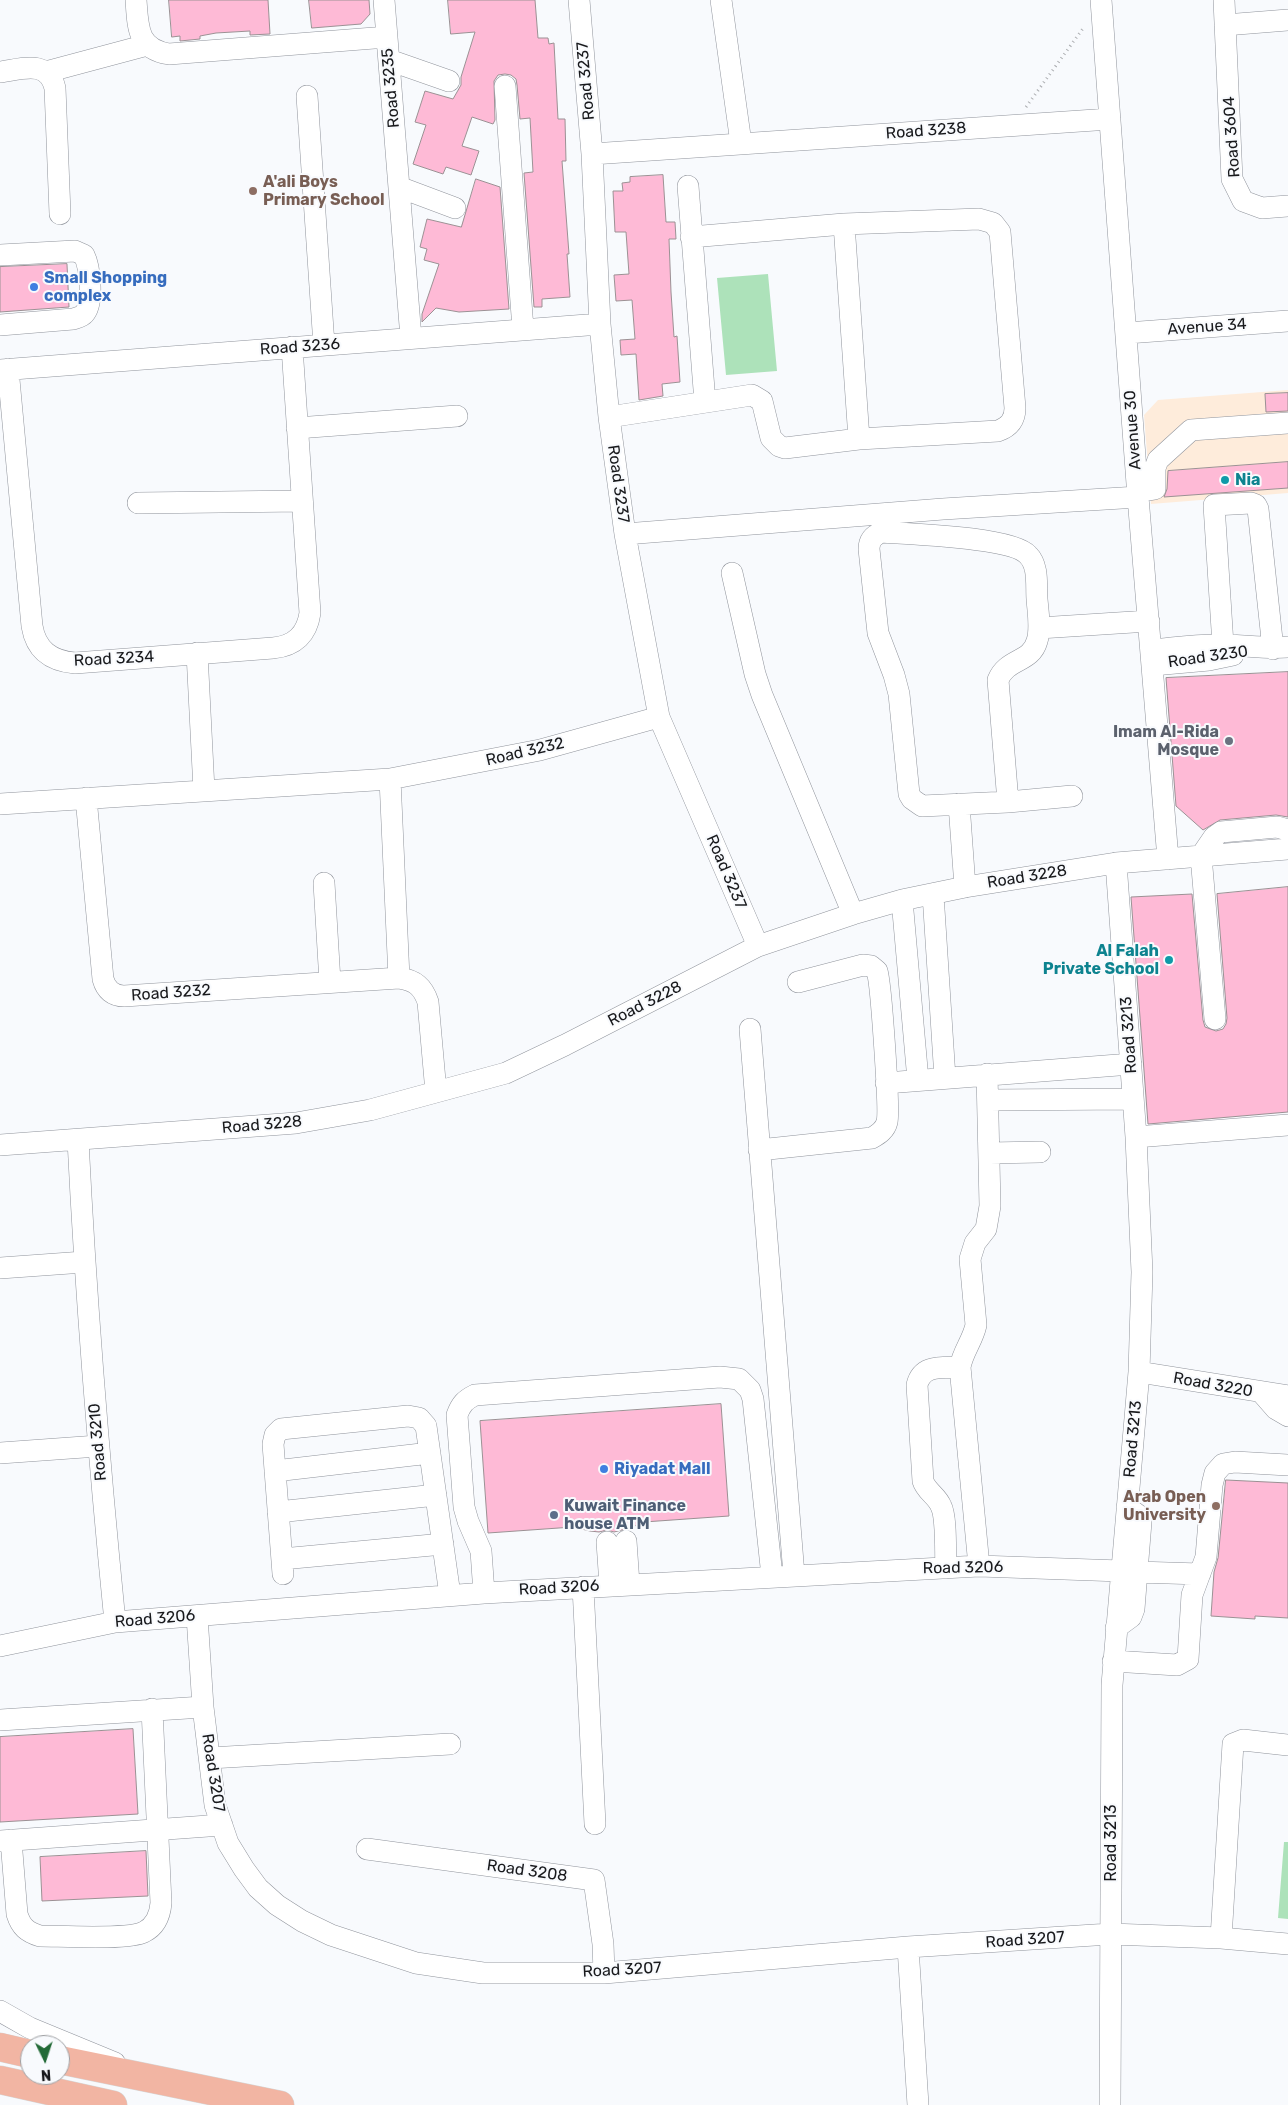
<!DOCTYPE html>
<style>
body{margin:0}
#map{position:relative;width:1288px;height:2105px;overflow:hidden;background:#f8fafd;font-family:Rubik,sans-serif}
canvas{display:block}
.north{position:absolute;left:20px;top:2035px;width:50px;height:50px;box-sizing:border-box;background:#f8fafd;border:1px solid #9ea0a3;border-radius:50%;rotate:176deg;font-size:14px;font-weight:700;line-height:20px;text-align:center;color:#18191c}
.north::after{content:'';display:block;margin:auto;width:18px;height:22px;background:#236a37;clip-path:polygon(50% 0,100% 100%,50% 72%,0 100%)}
</style>
<div id="map">
<canvas width="1288" height="2105"></canvas>
<div class="north">N</div>
</div>
<script>
const ctx = document.querySelector('canvas').getContext('2d');
ctx.lineJoin = 'round';
function fillPath(path, color) {
  ctx.fillStyle = color;
  ctx.fill(path, 'evenodd');
}
function stroke(path, color, width, dash) {
  ctx.strokeStyle = color;
  ctx.lineWidth = width;
  ctx.lineCap = dash ? 'butt' : 'round';
  ctx.setLineDash(dash || []);
  ctx.stroke(path);
}
function drawText(font, color, halo, rows, align = 'center') {
  ctx.font = font + ' Rubik,sans-serif';
  ctx.lineWidth = 4;
  ctx.setLineDash([]);
  ctx.textBaseline = 'middle';
  ctx.strokeStyle = halo;
  ctx.fillStyle = color;
  for (const [text, x, y, turn = 0] of rows) {
    ctx.save();
    ctx.translate(x, y);
    ctx.rotate((+turn || 0) * Math.PI / 180);
    ctx.textAlign = isNaN(turn) ? turn : align;
    if (halo) ctx.strokeText(text, 0, 0);
    ctx.fillText(text, 0, 0);
    ctx.restore();
  }
}
fillPath(new Path2D(`
 M 1288,390 L 1288,493 L 1151,504 L 1144,415 L 1158,400 Z`), '#feecdb');
fillPath(new Path2D(`
 M 768,274 L 777,371 L 726,375 L 717,278 Z
 M 1284,1842 L 1288,1842 L 1288,1919 L 1278,1918 Z`), '#ade2ba');
const building = new Path2D(`
 M 169,0 L 268,0 L 270,34 L 250,35 L 250,31 L 216,33 L 200,36 L 200,39 L 180,41 L 180,36 L 172,37 Z
 M 309,0 L 369,0 L 370,14 L 361,24 L 312,28 Z
 M 448,0 L 535,0 L 538,38 L 548,38 L 549,44 L 554,43 L 558,119 L 565,119 L 566,161 L 562,161 L 569,254 L 567,254 L 570,297 L 542,299 L 542,307 L 534,307 L 524,173 L 533,172 L 530,118 L 520,119 L 517,85 L 516,79 L 511,75 L 505,74 L 498,75 L 494,81 L 495,120 L 493,124 L 472,117 L 462,146 L 479,151 L 471,175 L 446,167 L 443,174 L 413,164 L 426,125 L 415,122 L 425,91 L 453,99 L 461,85 L 461,77 L 475,32 L 451,34 Z
 M 663,175 L 666,222 L 675,222 L 676,239 L 669,239 L 671,292 L 674,337 L 677,336 L 680,382 L 662,384 L 663,396 L 639,400 L 636,354 L 621,355 L 620,340 L 635,339 L 632,300 L 616,301 L 614,275 L 629,274 L 626,232 L 615,232 L 613,191 L 623,191 L 622,183 L 630,182 L 630,177 Z
 M 476,179 L 500,187 L 509,309 L 459,312 L 436,308 L 422,322 L 422,314 L 439,264 L 424,260 L 427,249 L 420,247 L 427,219 L 461,227 Z
 M 67,264 L 69,307 L 0,312 L 0,267 Z
 M 1288,393 L 1288,411 L 1266,412 L 1265,394 Z
 M 1288,462 L 1288,488 L 1164,497 L 1167,489 L 1168,471 Z
 M 1288,672 L 1288,817 L 1276,815 L 1220,820 L 1203,830 L 1176,806 L 1166,678 Z
 M 1288,887 L 1288,1112 L 1148,1124 L 1131,897 L 1192,894 L 1203,1020 L 1205,1027 L 1216,1031 L 1223,1029 L 1226,1024 L 1227,1018 L 1217,894 Z
 M 721,1404 L 729,1516 L 644,1522 L 630,1528 L 614,1532 L 607,1530 L 599,1532 L 590,1531 L 573,1527 L 488,1533 L 480,1421 Z
 M 1226,1480 L 1288,1483 L 1288,1618 L 1255,1616 L 1255,1619 L 1211,1616 L 1214,1572 L 1218,1558 Z
 M 133,1729 L 138,1814 L 0,1822 L 0,1737 Z
 M 146,1851 L 148,1896 L 42,1901 L 40,1857 Z`);
fillPath(building, '#febad6');
stroke(building, '#9b9194', 1);
const minor = new Path2D(`
 M 136,0 C 138,27 137,49 169,54 L 387,37
 M 384,0 L 411,338
 M 579,0 L 592,154 L 600,324 L 609,417 L 625,534 L 659,717 L 758,946
 M 721,0 L 741,143
 M 1101,0 L 1138,497 L 1168,859
 M 1224,0 L 1232,179 L 1243,201 L 1262,208 L 1288,206
 M 1225,25 L 1288,20
 M 389,60 L 449,81
 M 0,72 C 22,69 48,59 55,88 L 60,214
 M 46,72 L 147,45
 M 505,86 L 523,329
 M 307,96 L 324,345
 M 592,154 L 1110,119
 M 688,186 L 705,402
 M 399,187 L 455,208
 M 844,224 L 859,439
 M 0,255 L 75,251 L 84,255 C 90,267 94,304 84,314 C 82,317 76,318 73,319 L 0,325
 M 1127,333 L 1288,321
 M 8,369 L 32,626 C 36,650 51,661 75,663 L 273,648 C 295,646 307,634 310,613 L 292,347
 M 0,370 L 600,324
 M 609,417 L 752,395 L 762,401 L 771,438 L 779,446 L 785,448 L 859,439 L 998,431 C 1009,427 1015,420 1015,408 L 1000,232 L 993,223 L 979,219 L 844,224 L 691,237
 M 297,428 L 457,416
 M 1137,492 L 1155,489 L 1155,468 L 1158,460 L 1191,430 L 1288,423
 M 138,503 L 302,501
 M 625,534 L 943,509 L 1138,497
 M 732,573 L 755,674 L 762,695 L 853,914
 M 1039,628 L 1149,621
 M 1223,645 L 1214,505 L 1251,503 L 1256,505 L 1258,509 L 1273,649
 M 1152,650 C 1175,648 1198,644 1222,645 C 1244,645 1265,649 1288,647
 M 197,653 L 204,790
 M 1153,665 L 1209,660 L 1233,655
 M 390,779 L 399,978
 M 86,798 L 103,979 C 106,990 113,996 124,996 L 399,978 C 415,980 423,987 428,1002 L 436,1092
 M 1008,802 L 998,680 C 1007,658 1031,663 1037,641 C 1041,629 1038,612 1037,599 C 1036,585 1039,566 1028,555 C 1012,537 909,534 882,532 C 874,535 869,540 869,549 L 878,633 L 894,675 L 899,694 L 909,794 L 912,799 L 922,806 L 1008,802 L 1072,796
 M 0,804 L 390,779 L 540,750 L 659,717
 M 959,804 L 965,887
 M 324,883 L 330,982
 M 933,894 L 945,1078
 M 902,900 L 918,1080
 M 1215,1019 L 1201,856 L 1214,837 L 1221,832 L 1277,827 L 1288,830
 M 750,1029 L 794,1575
 M 886,1083 L 1131,1064
 M 988,1100 L 1133,1099
 M 1136,1137 L 1288,1125
 M 78,1140 C 86,1301 99,1461 115,1622
 M 0,1145 L 296,1123 L 370,1110 L 506,1073 L 565,1045 L 758,946 L 853,914 L 902,900 L 965,887 L 1116,863 L 1288,849
 M 759,1150 L 872,1138 C 879,1134 885,1130 887,1122 C 890,1111 881,982 877,971 L 871,966 L 863,965 L 798,982
 M 990,1153 L 1040,1152
 M 0,1268 L 84,1262
 M 1139,1372 L 1288,1396
 M 1262,1393 L 1276,1409 L 1288,1416
 M 0,1453 L 98,1446
 M 275,1471 L 430,1453
 M 278,1512 L 436,1495
 M 626,1541 L 629,1584
 M 607,1542 L 610,1585
 M 282,1559 L 443,1544
 M 979,1566 L 960,1367 C 963,1351 973,1340 976,1325 L 970,1259 L 975,1243 L 986,1229 L 990,1206 L 987,1074
 M 946,1568 C 945,1553 947,1518 941,1506 C 937,1496 926,1491 923,1481 L 917,1385 C 922,1364 942,1368 960,1367
 M 1137,1572 L 1200,1574
 M 283,1574 L 273,1444 L 275,1435 L 281,1429 L 408,1416 L 419,1418 L 426,1426 L 450,1595
 M 583,1587 L 595,1824
 M 484,1593 L 481,1551 L 468,1521 L 464,1507 L 457,1415 C 461,1404 465,1400 475,1395 L 720,1377 L 739,1379 L 750,1390 L 753,1399 L 772,1576
 M 197,1616 L 203,1707 L 215,1805 L 228,1843 L 244,1869 L 258,1888 L 277,1905 L 302,1921 L 331,1935 L 416,1963 L 483,1973 L 604,1973 L 908,1947 L 1110,1934 L 1221,1938 L 1288,1944
 M 1116,1628 L 1131,1617 L 1134,1609 L 1141,1522 L 1138,1515 L 1127,1507
 M 0,1646 L 115,1622 L 484,1593 L 979,1566 L 1121,1571
 M 1113,1661 L 1177,1665 L 1188,1659 L 1192,1595 L 1206,1557 L 1212,1485 L 1215,1473 L 1223,1464 L 1235,1462 L 1288,1465
 M 0,1720 L 203,1707
 M 210,1758 L 450,1744
 M 11,1840 L 17,1914 C 21,1927 27,1932 40,1936 C 61,1936 129,1940 144,1932 C 156,1926 160,1915 161,1903 L 152,1709
 M 0,1841 L 222,1825
 M 367,1849 L 594,1880 L 603,1944 L 604,1973
 M 1221,1938 L 1233,1744 L 1243,1740 L 1288,1745
 M 908,1947 L 918,2105
 M 0,2011 L 30,2028 L 115,2063
 M 1110,2105 L 1112,1685 L 1139,1372 L 1142,1272 L 1136,1137 L 1116,863`);
const major = new Path2D(`
 M 0,2047 L 30,2054
 M 60,2060 L 280,2105
 M 0,2080 L 113,2105`);
stroke(minor, '#90949c', 22);
stroke(major, '#d5d6d6', 29);
stroke(new Path2D(`
 M 1026,107 L 1084,27`), '#abadb0', 3, [1, 4]);
stroke(minor, '#fff', 21);
stroke(major, '#f2b5a3', 28);
for (const [x, y, r, color] of [
 [253,191,5,"#8d6e63"],
 [34,287,5,"#3f7fe0"],
 [1225,480,5,"#0f9aa8"],
 [1229,741,5,"#6b7280"],
 [1169,960,5,"#0f9aa8"],
 [604,1469,5,"#3f7fe0"],
 [1216,1506,5,"#8d6e63"],
 [554,1515,5,"#5c6f8a"]
]) {
  const dot = new Path2D();
  dot.arc(x, y, r, 0, 2 * Math.PI);
  ctx.fillStyle = color;
  ctx.fill(dot);
  stroke(dot, '#f8fafd', 2);
}
drawText('16px', '#18191c', '#f8fafd', [
 ["Road 3237",586,81,-95],
 ["Road 3235",391,88,-95],
 ["Road 3238",926,131,-4],
 ["Road 3604",1232,137,-94],
 ["Avenue 34",1207,327,-4],
 ["Road 3236",300,347,-4],
 ["Avenue 30",1133,430,-94],
 ["Road 3237",618,484,82],
 ["Road 3230",1208,657,-8],
 ["Road 3234",114,659,-3],
 ["Road 3232",525,752,-13],
 ["Road 3237",726,872,67],
 ["Road 3228",1027,877,-9],
 ["Road 3232",171,993,-4],
 ["Road 3228",645,1004,-27],
 ["Road 3213",1129,1035,-94],
 ["Road 3228",262,1125,-5],
 ["Road 3220",1213,1385,10],
 ["Road 3213",1133,1439,-85],
 ["Road 3210",98,1442,-95],
 ["Road 3206",963,1568,-1],
 ["Road 3206",559,1588,-3],
 ["Road 3206",155,1619,-5],
 ["Road 3207",213,1773,81],
 ["Road 3213",1111,1843,-90],
 ["Road 3208",527,1871,8],
 ["Road 3207",1025,1940,-4],
 ["Road 3207",622,1970,-3]
]);
drawText('bold 16px', '#785e54', '#f8fafd', [
 ["A'ali Boys",263,182],
 ["Primary School",263,200],
 ["Arab Open",1206,1497,"right"],
 ["University",1206,1515,"right"]
], 'left');
drawText('bold 16px', '#366cbe', '#f8fafd', [
 ["Small Shopping",44,278],
 ["complex",44,296],
 ["Riyadat Mall",614,1469]
], 'left');
drawText('bold 16px', '#0d838f', '#f8fafd', [
 ["Nia",1235,480],
 ["Al Falah",1159,951,"right"],
 ["Private School",1159,969,"right"]
], 'left');
drawText('bold 16px', '#5b616d', '#f8fafd', [
 ["Imam Al-Rida",1219,732],
 ["Mosque",1219,750]
], 'right');
drawText('bold 16px', '#4e5e75', '#f8fafd', [
 ["Kuwait Finance",564,1506],
 ["house ATM",564,1524]
], 'left');
</script>
